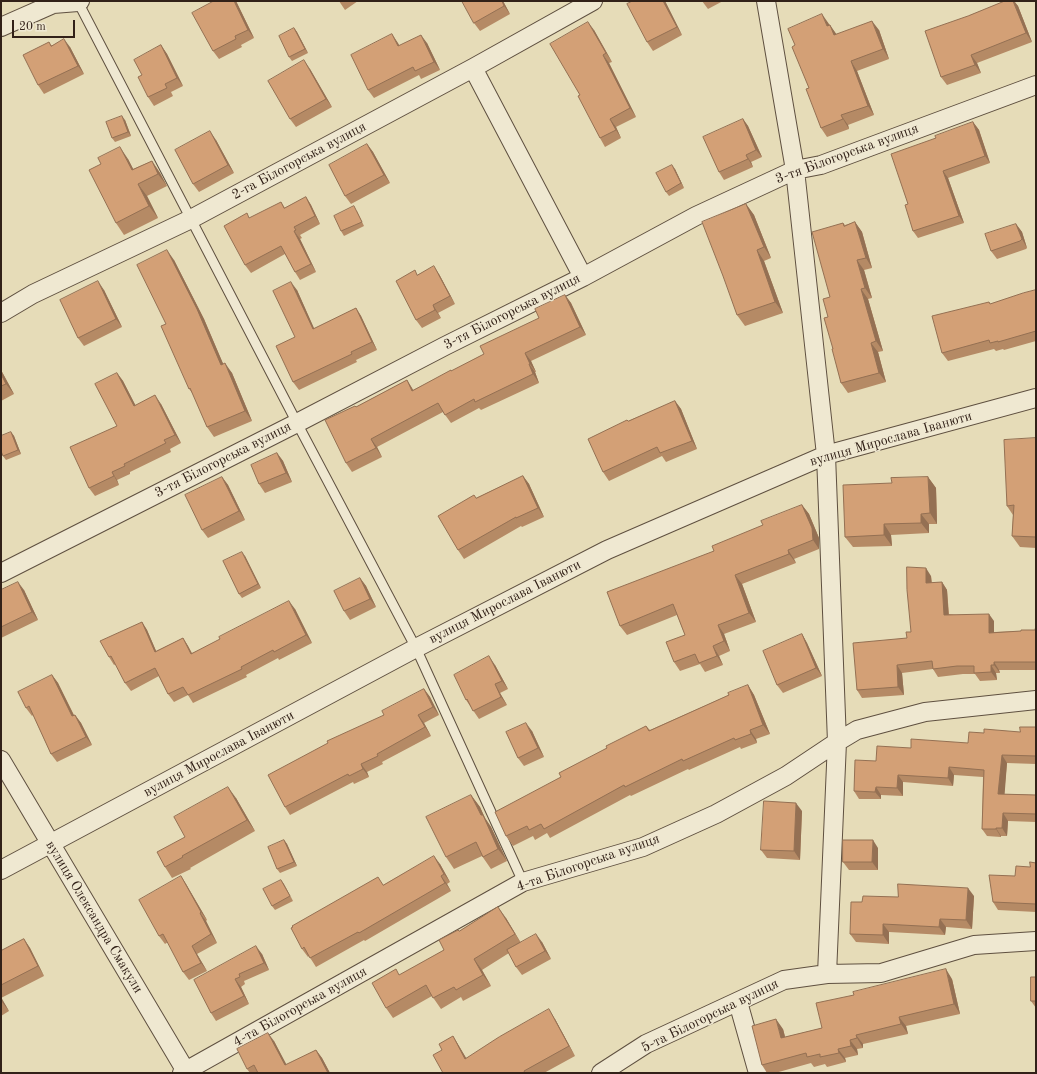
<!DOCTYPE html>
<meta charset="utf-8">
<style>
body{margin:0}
#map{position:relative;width:1037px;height:1074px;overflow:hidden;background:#e6dcb8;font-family:"Old Standard TT",serif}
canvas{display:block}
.frame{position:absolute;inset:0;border:2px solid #322118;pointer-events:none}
.scale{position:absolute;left:12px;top:20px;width:63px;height:18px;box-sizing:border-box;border:2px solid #322118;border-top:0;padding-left:5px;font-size:12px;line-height:14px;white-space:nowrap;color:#322118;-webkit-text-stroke:3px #efe8d1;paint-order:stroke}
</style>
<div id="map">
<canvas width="1037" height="1074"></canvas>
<div class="frame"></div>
<div class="scale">20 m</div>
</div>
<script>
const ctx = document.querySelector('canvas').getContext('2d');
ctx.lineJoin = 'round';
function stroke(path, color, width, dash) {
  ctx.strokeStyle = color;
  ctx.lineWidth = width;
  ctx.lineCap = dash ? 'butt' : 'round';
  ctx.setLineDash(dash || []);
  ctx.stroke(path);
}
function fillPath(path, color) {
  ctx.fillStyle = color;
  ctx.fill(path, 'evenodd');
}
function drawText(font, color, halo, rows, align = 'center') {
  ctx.font = font + ' "Old Standard TT",serif';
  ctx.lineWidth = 3;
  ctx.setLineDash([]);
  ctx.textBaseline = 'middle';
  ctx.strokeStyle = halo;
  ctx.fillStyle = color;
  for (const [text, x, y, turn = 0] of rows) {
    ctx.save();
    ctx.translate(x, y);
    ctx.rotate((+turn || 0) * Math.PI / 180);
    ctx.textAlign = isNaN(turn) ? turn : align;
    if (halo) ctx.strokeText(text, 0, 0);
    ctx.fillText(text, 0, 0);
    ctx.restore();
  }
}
const lane = new Path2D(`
 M 78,2 L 297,423 L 416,648 L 523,882`);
const street = new Path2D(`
 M 766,1 L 795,170 L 826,455 L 837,742 L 827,974
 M 1,27 L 53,4 L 78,2 L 80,1
 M 473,68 L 583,277
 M 1,313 L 33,294 L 191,219 L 473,68 L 593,1
 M 1,573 L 297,423 L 445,346 L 583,277 L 696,216 L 795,170 L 821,165 L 1036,85
 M 1,760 L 187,1073
 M 1,870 L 416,648 L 607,550 L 826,455 L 1036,398
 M 738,1002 L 758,1073
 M 182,1073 L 523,882 L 643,847 L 716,814 L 786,776 L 837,742 L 857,730 L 925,712 L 1036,700
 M 601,1073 L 646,1044 L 784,980 L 827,974 L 881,973 L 974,945 L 1036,941`);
stroke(lane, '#5f5040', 11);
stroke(street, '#5f5040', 20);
stroke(lane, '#efe8d1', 9);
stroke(street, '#efe8d1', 18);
fillPath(new Path2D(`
 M 236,1 L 254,38 L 241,45 L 242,47 L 219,59 L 213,51 Z
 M 339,1 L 358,1 L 345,10 Z
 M 462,1 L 503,1 L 510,14 L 480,31 L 474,23 Z
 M 665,1 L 682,35 L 653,51 L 647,42 Z
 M 702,1 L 723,1 L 708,9 Z
 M 1005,1 L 1014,1 L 1018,6 L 1032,42 L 977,63 L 981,73 L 947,85 L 941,77 L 968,16 Z
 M 829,24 L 836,34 L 879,30 L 889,59 L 857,71 L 874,115 L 848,125 L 849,129 L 827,137 L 821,128 L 809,88 L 795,45 Z
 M 294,28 L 297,32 L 308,53 L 292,61 L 289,57 Z
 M 594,30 L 612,62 L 609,63 L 636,117 L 616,127 L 621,138 L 605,147 L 600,138 L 580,95 Z
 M 392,34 L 399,46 L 427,43 L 440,70 L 421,79 L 419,75 L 374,98 L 368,90 Z
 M 49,42 L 51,45 L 70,47 L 84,74 L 44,94 L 38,85 Z
 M 161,45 L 167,54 L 183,86 L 171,92 L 173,96 L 154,106 L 148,97 L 142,75 L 146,54 Z
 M 310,69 L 332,107 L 296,127 L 290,119 Z
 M 743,119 L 748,126 L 762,157 L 751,162 L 753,167 L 724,180 L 719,172 Z
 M 125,120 L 131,136 L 115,142 L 112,138 Z
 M 973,122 L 979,130 L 990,163 L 948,178 L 964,223 L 918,238 L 913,231 L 908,204 L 936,138 Z
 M 216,140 L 234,173 L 199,192 L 193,184 Z
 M 367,144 L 373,152 L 390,183 L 351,204 L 345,196 Z
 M 128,159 L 133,169 L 152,161 L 160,173 L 167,186 L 147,196 L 158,218 L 124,235 L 116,223 Z
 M 675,169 L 684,188 L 669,196 L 666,192 Z
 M 306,197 L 311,205 L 320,224 L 300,235 L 302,238 L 300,239 L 316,272 L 300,280 L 295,272 L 285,254 L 251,273 L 245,265 L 281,202 L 285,208 Z
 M 746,204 L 754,215 L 771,258 L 764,261 L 783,313 L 745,326 L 737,315 Z
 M 357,211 L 364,226 L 344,236 L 341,231 Z
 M 855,222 L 862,232 L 872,268 L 864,270 L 872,298 L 868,299 L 883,351 L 878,352 L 886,382 L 848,393 L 841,383 L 833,349 L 828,317 L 830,297 L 843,223 L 845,225 Z
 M 1016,224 L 1022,232 L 1027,248 L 1026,249 L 997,259 L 991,251 Z
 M 174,260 L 204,319 L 223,364 L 232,373 L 252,421 L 214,437 L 207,427 L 193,394 L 189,389 L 166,324 Z
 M 418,274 L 439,274 L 455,304 L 438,313 L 441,318 L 422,328 L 416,320 Z
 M 104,290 L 122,327 L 84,346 L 78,338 Z
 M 297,290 L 314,329 L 356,308 L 361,316 L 377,350 L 356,360 L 357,362 L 299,390 L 293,382 Z
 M 1036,290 L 1036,341 L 1004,350 L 1003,349 L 996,351 L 994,349 L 948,361 L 942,353 L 989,302 L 990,304 Z
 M 565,295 L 571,303 L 586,335 L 531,361 L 536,372 L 535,372 L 539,383 L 481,410 L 479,408 L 451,423 L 443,412 L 377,447 L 382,457 L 352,472 L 346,463 L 356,407 L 407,380 L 413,390 L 452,371 L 484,354 L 539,318 Z
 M 1,370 L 14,394 L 1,401 Z
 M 117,373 L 123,381 L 135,405 L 161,404 L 181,443 L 170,449 L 171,452 L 130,472 L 130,474 L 117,480 L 119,485 L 95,496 L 89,488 L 117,426 Z
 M 675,401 L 681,409 L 697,449 L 666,462 L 662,456 L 609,481 L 603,472 L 628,421 Z
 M 11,432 L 14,436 L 21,454 L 6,460 L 3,456 Z
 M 1036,438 L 1036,548 L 1020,547 L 1012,536 L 1013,515 L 1007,506 Z
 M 277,453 L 283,461 L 292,482 L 265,493 L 259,484 Z
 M 523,476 L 529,484 L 544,517 L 522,527 L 521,526 L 464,559 L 458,550 L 476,498 Z
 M 222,477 L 228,485 L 245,520 L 208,538 L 202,530 Z
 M 928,477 L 936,488 L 937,524 L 929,524 L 929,533 L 891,535 L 892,546 L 853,547 L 845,537 L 892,483 Z
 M 802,505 L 809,514 L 819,538 L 819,549 L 794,559 L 796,563 L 742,584 L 756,622 L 724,634 L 730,651 L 719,656 L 723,665 L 705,672 L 700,664 L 680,671 L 674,662 L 685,635 L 677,615 L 627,635 L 620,626 L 714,551 Z
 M 245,556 L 261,588 L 242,598 L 239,594 Z
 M 931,576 L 932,583 L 942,582 L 947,590 L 949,614 L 994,621 L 994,632 L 1021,631 L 1035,630 L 1036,625 L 1036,670 L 999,670 L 1000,673 L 996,673 L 997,680 L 980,681 L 975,674 L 963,674 L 938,677 L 933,669 L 902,673 L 904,695 L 862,698 L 857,690 L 907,638 L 911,632 Z
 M 360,578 L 366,586 L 376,607 L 350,620 L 344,611 Z
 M 1,590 L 24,590 L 38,620 L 1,638 Z
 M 295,609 L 312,643 L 279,660 L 278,658 L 246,675 L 247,677 L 193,703 L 188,695 L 174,702 L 168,694 L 159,676 L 131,691 L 125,683 L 116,664 L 114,665 L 109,657 L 142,622 L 147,630 L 156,651 L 183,638 L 188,646 L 192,653 Z
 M 802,634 L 807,643 L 822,676 L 783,693 L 777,685 Z
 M 495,665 L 508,689 L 500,693 L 507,705 L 479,719 L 466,700 Z
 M 52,675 L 58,683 L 74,715 L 75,715 L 81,723 L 92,745 L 57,762 L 51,754 L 33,715 L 32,716 L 26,708 Z
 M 748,685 L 754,695 L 770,734 L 756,739 L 757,743 L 741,749 L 740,747 L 689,770 L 688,769 L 631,796 L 630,795 L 550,838 L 547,833 L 535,840 L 533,836 L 513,846 L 506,836 L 561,777 L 607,748 L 646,726 L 650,730 L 729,695 Z
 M 424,689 L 430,697 L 439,715 L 424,723 L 431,736 L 382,762 L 383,764 L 367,772 L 369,777 L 354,784 L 353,782 L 290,815 L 285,807 L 384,715 Z
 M 1036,727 L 1036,764 L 1007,763 L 1004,794 L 1036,795 L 1036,822 L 1008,821 L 1007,836 L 1001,836 L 1001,837 L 987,836 L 982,829 L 983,777 L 954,775 L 953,786 L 903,782 L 903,796 L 881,795 L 881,799 L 859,799 L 854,791 L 876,761 L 911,748 L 968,743 L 984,733 L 1020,732 Z
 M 532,731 L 544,757 L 524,766 L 518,758 Z
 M 471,795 L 480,807 L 485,818 L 491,827 L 507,861 L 491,869 L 482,856 L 454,869 L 446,857 Z
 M 236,798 L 255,831 L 190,868 L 191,869 L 172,878 L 165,867 L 185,837 Z
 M 802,811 L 800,860 L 767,858 L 761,850 Z
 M 284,840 L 287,844 L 297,866 L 280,873 L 277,869 Z
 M 878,848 L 878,870 L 849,870 L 843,862 Z
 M 1036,863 L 1036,912 L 998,910 L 993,902 L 1015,876 Z
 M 440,864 L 450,882 L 447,884 L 451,891 L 365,941 L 364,940 L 316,967 L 309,956 L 308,957 L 302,949 L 383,885 Z
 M 181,876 L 186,884 L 207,920 L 206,921 L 217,943 L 197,954 L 207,971 L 189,980 L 183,972 L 168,942 L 165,944 L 159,936 Z
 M 281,880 L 293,901 L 275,910 L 272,906 Z
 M 974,896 L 972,929 L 946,927 L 945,935 L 889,932 L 889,944 L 856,942 L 850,934 L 862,902 L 898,897 Z
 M 506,918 L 521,943 L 542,942 L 551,959 L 522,975 L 516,967 L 509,953 L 482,970 L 491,986 L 463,1001 L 461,997 L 441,1009 L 432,996 L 393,1018 L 386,1008 L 400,975 L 444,950 L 459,931 Z
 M 24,939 L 30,948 L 44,976 L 1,998 L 9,1011 L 1,1016 L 1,951 Z
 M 262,954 L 269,970 L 244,981 L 245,984 L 241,987 L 249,1004 L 216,1021 L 211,1013 L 194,980 Z
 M 1036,977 L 1036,1008 L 1031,1001 Z
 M 952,979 L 960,1014 L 906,1026 L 908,1034 L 863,1044 L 863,1048 L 857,1049 L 858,1055 L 845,1058 L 846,1062 L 827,1067 L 825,1064 L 814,1067 L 811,1063 L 775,1073 L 767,1073 L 762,1065 L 761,1061 L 783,1029 L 785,1037 L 822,1028 Z
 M 555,1019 L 575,1056 L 544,1073 L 443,1073 L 442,1050 L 453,1036 L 459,1046 L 466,1058 Z
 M 274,1041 L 286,1065 L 316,1050 L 322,1058 L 330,1073 L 250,1073 L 247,1069 Z`), '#b58a65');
fillPath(new Path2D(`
 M 234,1 L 236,1 L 254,38 L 248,30 Z
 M 502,1 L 503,1 L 510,14 L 504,6 Z
 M 663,1 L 665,1 L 682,35 L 677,27 Z
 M 1013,1 L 1014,1 L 1018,6 L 1032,42 L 1026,33 Z
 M 822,14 L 829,24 L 834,36 L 827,26 Z
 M 872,21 L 879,30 L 889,59 L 883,49 Z
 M 588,22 L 594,30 L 612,62 L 606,53 Z
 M 830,25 L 837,35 L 834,35 Z
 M 294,28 L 297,32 L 308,53 L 305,49 Z
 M 392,34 L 398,43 L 404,54 L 398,46 Z
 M 421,35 L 427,43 L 440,70 L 434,62 Z
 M 64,39 L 70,47 L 84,74 L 78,66 Z
 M 161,45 L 167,54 L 183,86 L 177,78 Z
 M 603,55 L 609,63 L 636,117 L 630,108 Z
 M 971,55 L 977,63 L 981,73 L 975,65 Z
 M 304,60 L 310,69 L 332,107 L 326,99 Z
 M 851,61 L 857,71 L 874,115 L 868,106 Z
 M 841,115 L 848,125 L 849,129 L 843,119 Z
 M 122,116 L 125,120 L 131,136 L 128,132 Z
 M 610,119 L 616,127 L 621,138 L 616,130 Z
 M 743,119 L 748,126 L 762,157 L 756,150 Z
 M 973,122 L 979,130 L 990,163 L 985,156 Z
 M 210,131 L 216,140 L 234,173 L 228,165 Z
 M 367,144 L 373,152 L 390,183 L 384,175 Z
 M 120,147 L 128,159 L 140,182 L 132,170 Z
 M 746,155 L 751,162 L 753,167 L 748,159 Z
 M 152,161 L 160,173 L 167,186 L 158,174 Z
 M 672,165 L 675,169 L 684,188 L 681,183 Z
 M 943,171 L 948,178 L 964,223 L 959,216 Z
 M 138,184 L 147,196 L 158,218 L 149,206 Z
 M 306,197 L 311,205 L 320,224 L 315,216 Z
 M 746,204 L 754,215 L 771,258 L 764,247 Z
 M 855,222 L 862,232 L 872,268 L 866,258 Z
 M 1016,224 L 1022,232 L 1027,248 L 1022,239 Z
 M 294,231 L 300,239 L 316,272 L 311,264 Z
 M 167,250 L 174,260 L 204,319 L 228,375 L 221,365 Z
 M 757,250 L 764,261 L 783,313 L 775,302 Z
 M 857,260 L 864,270 L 872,298 L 865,288 Z
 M 434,266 L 439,274 L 455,304 L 450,296 Z
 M 98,281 L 104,290 L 122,327 L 116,319 Z
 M 291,282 L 297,290 L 318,337 L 313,329 Z
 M 861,289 L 868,299 L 883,351 L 876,341 Z
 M 565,295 L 571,303 L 586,335 L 580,327 Z
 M 433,305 L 438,313 L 441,318 L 435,310 Z
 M 356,308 L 361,316 L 377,350 L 372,342 Z
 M 871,343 L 878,352 L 886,382 L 879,373 Z
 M 525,353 L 531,361 L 536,372 L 530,364 Z
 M 225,363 L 232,373 L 252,421 L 245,411 Z
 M 529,364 L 535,372 L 539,383 L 533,374 Z
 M 1,370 L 14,394 L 6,384 L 1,374 Z
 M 117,373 L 123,381 L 140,414 L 134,406 Z
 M 407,380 L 412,388 L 418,399 L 412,391 Z
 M 155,395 L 161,404 L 181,443 L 175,435 Z
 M 675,401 L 681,409 L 697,449 L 692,441 Z
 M 11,432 L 14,436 L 21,454 L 18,450 Z
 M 371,439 L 377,447 L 382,457 L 376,448 Z
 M 277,453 L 283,461 L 292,482 L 286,473 Z
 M 112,472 L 117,480 L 119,485 L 114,476 Z
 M 523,476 L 529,484 L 544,517 L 538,508 Z
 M 222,477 L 228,485 L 245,520 L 239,511 Z
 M 928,477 L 936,488 L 937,524 L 930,513 Z
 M 802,505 L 809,514 L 819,538 L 819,549 L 813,540 Z
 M 921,514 L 929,524 L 929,533 L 921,523 Z
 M 884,524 L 891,535 L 892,546 L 884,535 Z
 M 788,550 L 794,559 L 796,563 L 789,554 Z
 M 242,552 L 245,556 L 261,588 L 258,584 Z
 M 926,568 L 931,576 L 932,591 L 926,583 Z
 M 735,575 L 742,584 L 756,622 L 749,613 Z
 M 360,578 L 366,586 L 376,607 L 370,599 Z
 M 18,582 L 24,590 L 38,620 L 32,612 Z
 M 942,582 L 947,590 L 949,622 L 944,615 Z
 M 289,601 L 295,609 L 312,643 L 306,635 Z
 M 989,614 L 994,621 L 994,641 L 989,633 Z
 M 142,622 L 147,630 L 160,660 L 155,652 Z
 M 718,625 L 724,634 L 730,651 L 724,641 Z
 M 802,634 L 807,643 L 822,676 L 816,668 Z
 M 183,638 L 188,646 L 196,662 L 191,654 Z
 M 713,646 L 719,656 L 723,665 L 717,656 Z
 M 489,656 L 495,665 L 508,689 L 502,681 Z
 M 994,662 L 999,670 L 1000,673 L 994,665 Z
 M 897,665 L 902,673 L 904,695 L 898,687 Z
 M 991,665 L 996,673 L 997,680 L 991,672 Z
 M 52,675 L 58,683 L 78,724 L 72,716 Z
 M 495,684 L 500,693 L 507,705 L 501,697 Z
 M 748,685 L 754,695 L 770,734 L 763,725 Z
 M 424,689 L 430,697 L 439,715 L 433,707 Z
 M 75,715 L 81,723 L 92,745 L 86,737 Z
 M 418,715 L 424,723 L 431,736 L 425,727 Z
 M 526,723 L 532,731 L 544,757 L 538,748 Z
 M 750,730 L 756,739 L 757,743 L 751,734 Z
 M 1002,755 L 1007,763 L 1004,802 L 998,794 Z
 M 361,764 L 367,772 L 369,777 L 363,769 Z
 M 949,767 L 954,775 L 953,786 L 948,778 Z
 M 898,775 L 903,782 L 903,796 L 897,788 Z
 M 228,787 L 236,798 L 255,831 L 247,820 Z
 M 876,787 L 881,795 L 881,799 L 875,792 Z
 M 471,795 L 480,807 L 485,818 L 491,827 L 507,861 L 498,849 Z
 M 796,803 L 802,811 L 800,860 L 794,851 Z
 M 1003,813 L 1008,821 L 1007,836 L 1002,828 Z
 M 996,828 L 1001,836 L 1001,837 L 996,829 Z
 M 284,840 L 287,844 L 297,866 L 294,862 Z
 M 873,840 L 878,848 L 878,870 L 872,862 Z
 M 434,856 L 440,864 L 450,882 L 444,874 Z
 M 181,876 L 186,884 L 207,920 L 201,912 Z
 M 441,876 L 447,884 L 451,891 L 445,883 Z
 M 281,880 L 284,884 L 293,901 L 290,896 Z
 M 968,888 L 974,896 L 972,929 L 966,920 Z
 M 498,907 L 506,918 L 522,945 L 515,934 Z
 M 200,913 L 206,921 L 217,943 L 211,934 Z
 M 940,919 L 946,927 L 945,935 L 939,927 Z
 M 883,924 L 889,932 L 889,944 L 883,935 Z
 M 536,934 L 542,942 L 551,959 L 545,951 Z
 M 24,939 L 30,948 L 44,976 L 38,966 Z
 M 192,946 L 197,954 L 207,971 L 201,963 Z
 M 256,946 L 262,954 L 269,970 L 264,963 Z
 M 474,959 L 482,970 L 491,986 L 483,975 Z
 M 946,969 L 952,979 L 960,1014 L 954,1004 Z
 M 235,979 L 241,987 L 249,1004 L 244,996 Z
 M 1,997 L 9,1011 L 2,1002 L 1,999 Z
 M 549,1009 L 555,1019 L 575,1056 L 569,1046 Z
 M 899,1017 L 906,1026 L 908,1034 L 901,1024 Z
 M 776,1019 L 783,1029 L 788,1048 L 781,1038 Z
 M 268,1033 L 274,1041 L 291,1073 L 285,1065 Z
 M 856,1035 L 863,1044 L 863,1048 L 857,1038 Z
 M 453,1036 L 459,1046 L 472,1068 L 465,1059 Z
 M 850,1040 L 857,1049 L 858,1055 L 851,1046 Z
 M 838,1049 L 845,1058 L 846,1062 L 839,1053 Z
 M 316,1050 L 322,1058 L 330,1073 L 328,1073 Z`), '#947053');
const building = new Path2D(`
 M 214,1 L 234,1 L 248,30 L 235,36 L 236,39 L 213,51 L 192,13 Z
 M 462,1 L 502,1 L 504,6 L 474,23 Z
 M 633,1 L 663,1 L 677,27 L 647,42 L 627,4 Z
 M 1005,1 L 1013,1 L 1026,33 L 971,55 L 975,65 L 941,77 L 925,31 L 968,16 Z
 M 822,14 L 827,26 L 830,25 L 834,35 L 872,21 L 883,49 L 851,61 L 868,106 L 841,115 L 843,119 L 821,128 L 806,89 L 809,88 L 792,47 L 795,45 L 788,29 Z
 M 588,22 L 606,53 L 603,55 L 630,108 L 610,119 L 616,130 L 600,138 L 578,96 L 580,95 L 550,44 Z
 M 294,28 L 305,49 L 289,57 L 279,36 Z
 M 392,34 L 398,46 L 421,35 L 434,62 L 415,71 L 413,67 L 368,90 L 351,55 Z
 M 64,39 L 78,66 L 38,85 L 23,55 L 49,42 L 51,46 Z
 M 161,45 L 177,78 L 165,84 L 167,88 L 148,97 L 138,77 L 142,75 L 134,60 Z
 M 304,60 L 326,99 L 290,119 L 268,81 Z
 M 122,116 L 128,132 L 112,138 L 106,122 Z
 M 743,119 L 756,150 L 746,155 L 748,159 L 719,172 L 703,137 Z
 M 973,122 L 985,156 L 943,171 L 959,216 L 913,231 L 905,205 L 908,204 L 891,154 L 936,138 L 935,136 Z
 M 210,131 L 228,165 L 193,184 L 175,150 Z
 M 367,144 L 384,175 L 345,196 L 329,165 Z
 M 120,147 L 132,170 L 152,161 L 158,174 L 138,184 L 149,206 L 116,223 L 89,170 L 101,164 L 98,158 Z
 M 672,165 L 681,183 L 666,192 L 656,173 Z
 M 306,197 L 315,216 L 294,227 L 296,230 L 294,231 L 311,264 L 295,272 L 281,246 L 245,265 L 224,226 L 247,213 L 249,218 L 281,202 L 284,208 Z
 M 746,204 L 764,247 L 757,250 L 775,302 L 737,315 L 723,276 L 702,222 Z
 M 354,206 L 362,222 L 341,231 L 334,216 Z
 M 855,222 L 866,258 L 857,260 L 865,288 L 861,289 L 876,341 L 871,343 L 879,373 L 841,383 L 832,349 L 833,349 L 824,318 L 828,317 L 823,299 L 830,297 L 812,232 L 843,223 L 844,226 Z
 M 1016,224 L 1022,239 L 1020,241 L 991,251 L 985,234 Z
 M 167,250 L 197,309 L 221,365 L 225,363 L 245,411 L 207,427 L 190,388 L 189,389 L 161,326 L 166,324 L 137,265 Z
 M 434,266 L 450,296 L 433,305 L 435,310 L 416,320 L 396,281 L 415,270 L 417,275 Z
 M 98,281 L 116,319 L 78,338 L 60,300 Z
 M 291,282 L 313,329 L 356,308 L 372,342 L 351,352 L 352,354 L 293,382 L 276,346 L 295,337 L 273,291 Z
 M 1036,290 L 1036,331 L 998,342 L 998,341 L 990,343 L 989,340 L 942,353 L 932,316 L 989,302 L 990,304 L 1023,293 Z
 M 565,295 L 580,327 L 525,353 L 530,364 L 529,364 L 533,374 L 475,402 L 474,399 L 445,415 L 438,403 L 371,439 L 376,448 L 346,463 L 325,420 L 355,406 L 356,407 L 407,380 L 412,391 L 451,370 L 451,371 L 484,354 L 480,346 L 539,318 L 535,309 Z
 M 117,373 L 134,406 L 155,395 L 175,435 L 164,440 L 166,443 L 124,464 L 125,466 L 112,472 L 114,476 L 89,488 L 70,447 L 117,426 L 95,384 Z
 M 1,374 L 6,384 L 1,386 Z
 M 675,401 L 692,441 L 660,453 L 657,447 L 603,472 L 588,439 L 627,420 L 628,421 Z
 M 11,432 L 18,450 L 3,456 L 1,451 L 1,436 Z
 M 1036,438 L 1036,537 L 1012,536 L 1014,505 L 1007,506 L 1004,440 Z
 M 277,453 L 286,473 L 259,484 L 251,465 Z
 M 523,476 L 538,508 L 516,518 L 516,517 L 458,550 L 438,516 L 474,495 L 476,498 Z
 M 222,477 L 239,511 L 202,530 L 185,495 Z
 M 928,477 L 930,513 L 921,514 L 921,523 L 884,524 L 884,535 L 845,537 L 843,485 L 892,483 L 891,478 Z
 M 802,505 L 812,528 L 813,540 L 788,550 L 789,554 L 735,575 L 749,613 L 718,625 L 724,641 L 713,646 L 717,656 L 699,663 L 695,654 L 674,662 L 666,642 L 685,635 L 673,604 L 620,626 L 607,592 L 714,551 L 712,546 L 763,525 L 761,521 Z
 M 242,552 L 258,584 L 239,594 L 223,561 Z
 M 907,567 L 926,568 L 926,583 L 942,582 L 944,615 L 989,614 L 989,633 L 1021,631 L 1021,630 L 1035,630 L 1036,625 L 1036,662 L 994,662 L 994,665 L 991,665 L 991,672 L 974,673 L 974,666 L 957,666 L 933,669 L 932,661 L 897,665 L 898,687 L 857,690 L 853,643 L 907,638 L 906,632 L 911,632 L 907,590 Z
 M 360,578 L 370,599 L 344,611 L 334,591 Z
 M 18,582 L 32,612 L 1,627 L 1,590 Z
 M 289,601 L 306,635 L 274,652 L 273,650 L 241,667 L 242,669 L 188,695 L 183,687 L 168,694 L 155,668 L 125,683 L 111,656 L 109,657 L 100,641 L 142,622 L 155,652 L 183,638 L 191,654 L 220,639 L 219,637 Z
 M 802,634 L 816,668 L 777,685 L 763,651 Z
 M 489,656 L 502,681 L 495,684 L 501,697 L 473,711 L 467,699 L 466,700 L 454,675 Z
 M 52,675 L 72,716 L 75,715 L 86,737 L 51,754 L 29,706 L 26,708 L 18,692 Z
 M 748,685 L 763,725 L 750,730 L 751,734 L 735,740 L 734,738 L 683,761 L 682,759 L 625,787 L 624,785 L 544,829 L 541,824 L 529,830 L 527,826 L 506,836 L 495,812 L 561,777 L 559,773 L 607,748 L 606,746 L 646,726 L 649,731 L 729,695 L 728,693 Z
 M 424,689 L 433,707 L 418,715 L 425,727 L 377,754 L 378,756 L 361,764 L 363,769 L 349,776 L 348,774 L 285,807 L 268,775 L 328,743 L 327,741 L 384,715 L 382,711 Z
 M 526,723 L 538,748 L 518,758 L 506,732 Z
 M 1020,727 L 1036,727 L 1036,756 L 1002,755 L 998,794 L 1036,795 L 1036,814 L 1003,813 L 1002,828 L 996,828 L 996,829 L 982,829 L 984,770 L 949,767 L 948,778 L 898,775 L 897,788 L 876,787 L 875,792 L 854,791 L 855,760 L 876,761 L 877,746 L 911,748 L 911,739 L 968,743 L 969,732 L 984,733 L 984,729 L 1020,732 Z
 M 228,787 L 247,820 L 182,856 L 183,857 L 165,867 L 157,852 L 185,837 L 174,817 Z
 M 471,795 L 481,815 L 483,815 L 498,849 L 483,857 L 476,842 L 446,857 L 426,817 Z
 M 764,801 L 796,803 L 794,851 L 761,850 Z
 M 284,840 L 294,862 L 277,869 L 268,847 Z
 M 843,840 L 873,840 L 872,862 L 843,862 Z
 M 434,856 L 444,874 L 441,876 L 445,883 L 359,933 L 358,932 L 310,958 L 304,947 L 302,949 L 291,928 L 293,927 L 292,926 L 378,877 L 383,885 Z
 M 1030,862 L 1036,863 L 1036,904 L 993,902 L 989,875 L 1015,876 L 1016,866 L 1030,867 Z
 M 181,876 L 201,912 L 200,913 L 211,934 L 192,946 L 201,963 L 183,972 L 163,934 L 159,936 L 139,900 Z
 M 281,880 L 290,896 L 272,906 L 263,889 Z
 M 898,884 L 968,888 L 966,920 L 940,919 L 939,927 L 883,924 L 883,935 L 850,934 L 851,902 L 862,902 L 863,896 L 898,897 Z
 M 498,907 L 515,934 L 474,959 L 483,975 L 456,990 L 454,987 L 433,998 L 426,985 L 386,1008 L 372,983 L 396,969 L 399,975 L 444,950 L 439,940 L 458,930 L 459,931 Z
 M 536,934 L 545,951 L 516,967 L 507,950 Z
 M 24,939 L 38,966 L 1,985 L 1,951 Z
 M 256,946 L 264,963 L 239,974 L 240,977 L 235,979 L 244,996 L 211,1013 L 194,980 Z
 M 946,969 L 954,1004 L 899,1017 L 901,1024 L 856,1035 L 857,1038 L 850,1040 L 851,1046 L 838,1049 L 839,1053 L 820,1057 L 820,1054 L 807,1057 L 806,1053 L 762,1065 L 761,1061 L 752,1026 L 776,1019 L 781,1038 L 822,1028 L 816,1003 L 854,995 L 853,992 Z
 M 1031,977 L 1036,977 L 1036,1001 L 1031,1001 Z
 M 549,1009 L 569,1046 L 524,1071 L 525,1073 L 443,1073 L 433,1055 L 442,1050 L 439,1044 L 453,1036 L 465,1059 L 499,1037 Z
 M 268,1033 L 285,1065 L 316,1050 L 328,1073 L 258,1073 L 254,1065 L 247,1069 L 237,1049 Z`);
fillPath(building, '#d3a076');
stroke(building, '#947053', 1);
drawText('14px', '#322118', '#efe8d1', [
 ["3-тя Білогорська вулиця",847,154,-20],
 ["2-га Білогорська вулиця",299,161,-28],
 ["3-тя Білогорська вулиця",512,312,-27],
 ["вулиця Мирослава Іванюти",891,439,-16],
 ["3-тя Білогорська вулиця",223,460,-27],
 ["вулиця Мирослава Іванюти",505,602,-27],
 ["вулиця Мирослава Іванюти",219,754,-28],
 ["4-та Білогорська вулиця",588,863,-19],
 ["вулиця Олександра Смакули",94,917,59],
 ["4-та Білогорська вулиця",300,1007,-29],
 ["5-та Білогорська вулиця",710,1016,-26]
]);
</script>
